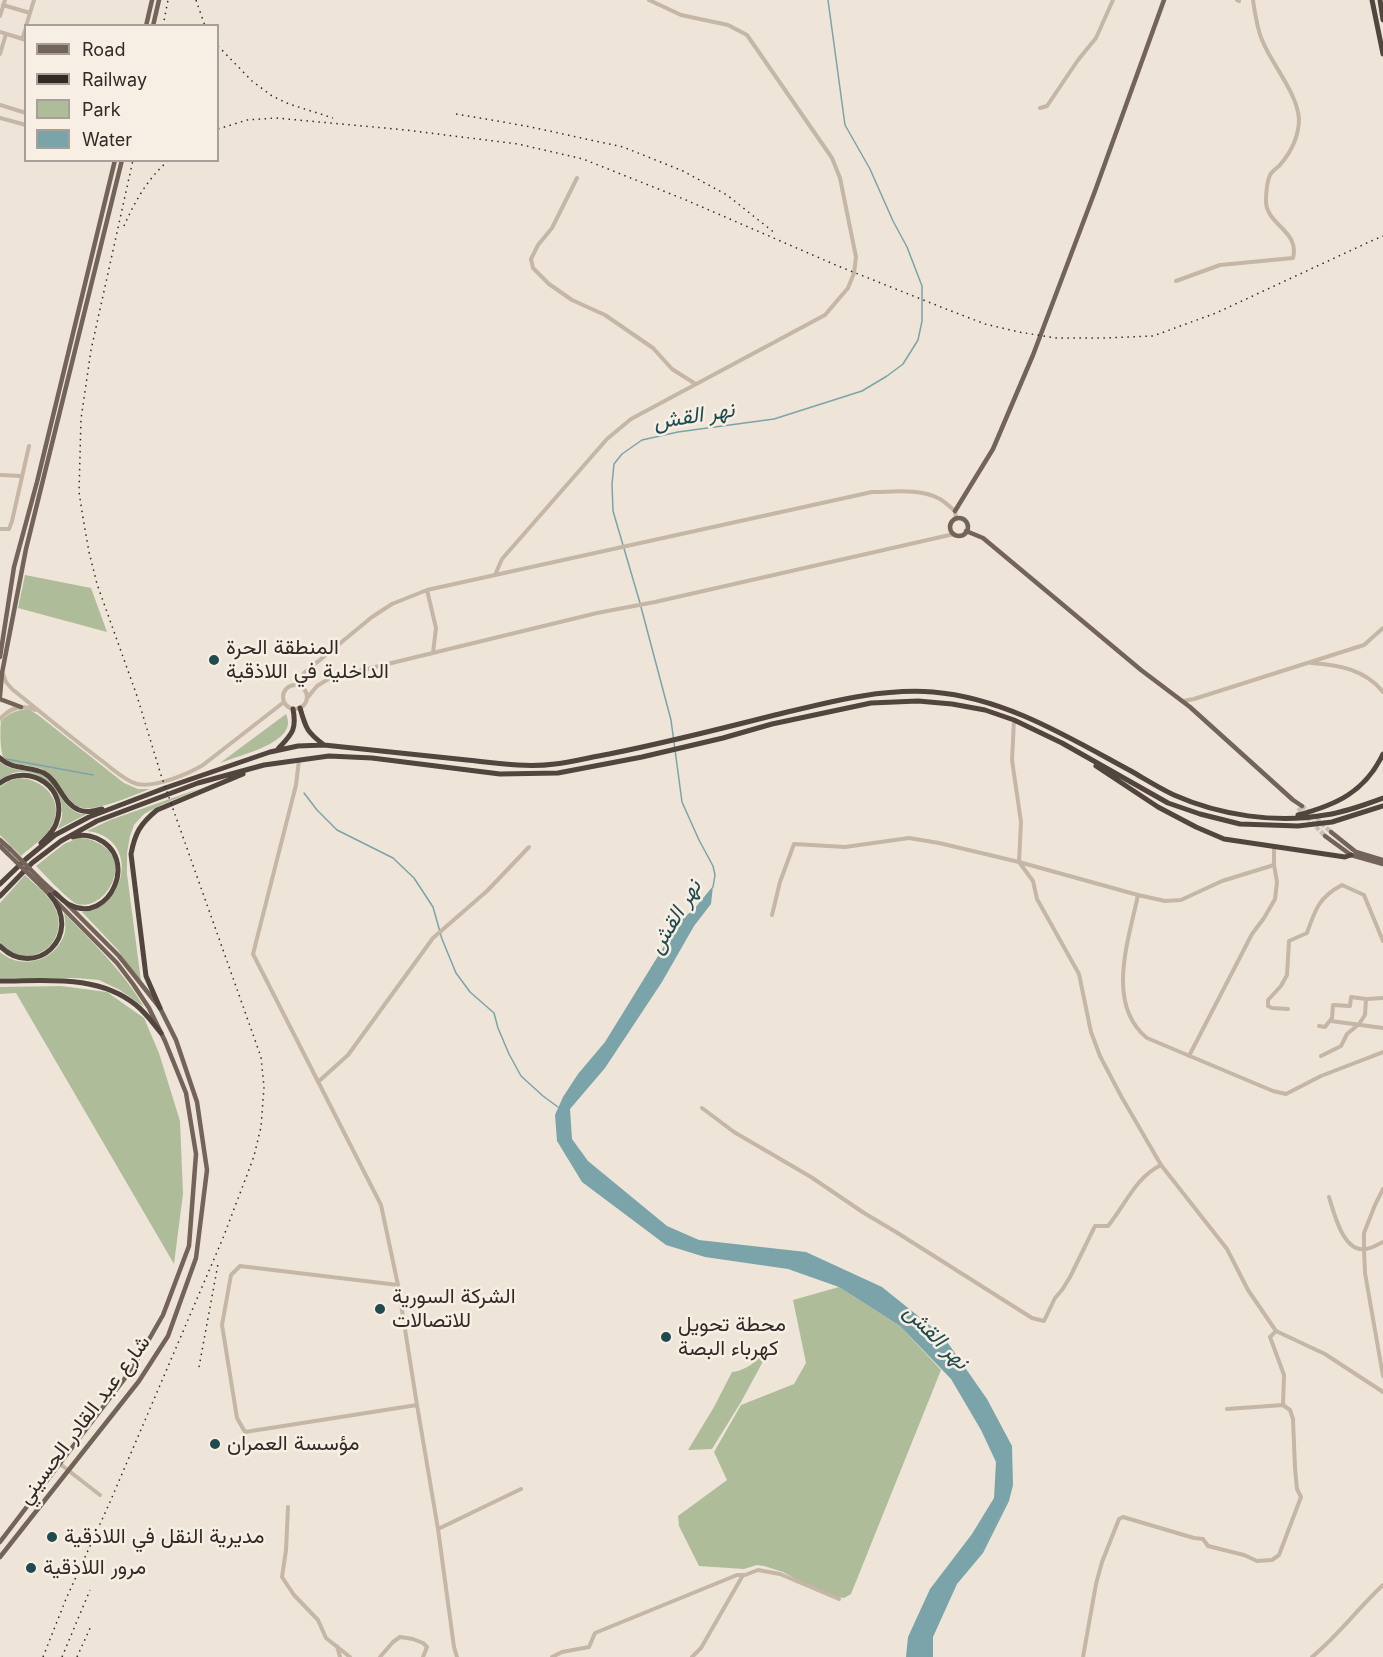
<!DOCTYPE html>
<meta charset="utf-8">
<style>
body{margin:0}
#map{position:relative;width:1383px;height:1657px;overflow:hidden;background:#eee5d8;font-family:Inter,sans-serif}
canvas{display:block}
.legend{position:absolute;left:24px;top:24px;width:195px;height:138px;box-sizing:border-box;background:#f7efe4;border:2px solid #a8a098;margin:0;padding:8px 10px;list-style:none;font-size:18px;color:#322a26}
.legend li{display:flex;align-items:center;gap:12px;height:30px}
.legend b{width:30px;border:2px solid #a8a098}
</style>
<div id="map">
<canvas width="1383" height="1657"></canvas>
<ul class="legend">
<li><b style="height:8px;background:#736358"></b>Road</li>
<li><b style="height:8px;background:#322a26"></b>Railway</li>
<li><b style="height:16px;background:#afbc9a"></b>Park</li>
<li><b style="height:16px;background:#7aa4a9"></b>Water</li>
</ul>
</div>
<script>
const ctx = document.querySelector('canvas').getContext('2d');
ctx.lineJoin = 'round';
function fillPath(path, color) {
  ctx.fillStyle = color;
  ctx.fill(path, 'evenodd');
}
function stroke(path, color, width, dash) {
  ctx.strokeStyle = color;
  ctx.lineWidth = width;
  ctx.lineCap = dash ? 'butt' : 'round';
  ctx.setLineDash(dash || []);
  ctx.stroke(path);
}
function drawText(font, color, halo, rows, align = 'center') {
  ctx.font = font + ' Inter,Vazirmatn,sans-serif';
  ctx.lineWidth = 5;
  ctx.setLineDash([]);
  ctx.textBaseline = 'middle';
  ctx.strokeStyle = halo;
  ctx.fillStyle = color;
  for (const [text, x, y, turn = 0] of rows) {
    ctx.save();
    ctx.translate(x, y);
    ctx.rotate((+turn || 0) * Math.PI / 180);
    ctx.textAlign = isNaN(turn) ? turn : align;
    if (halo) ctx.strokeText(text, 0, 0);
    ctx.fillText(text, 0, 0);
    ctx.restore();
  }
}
fillPath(new Path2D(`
 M 25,575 L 91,588 L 107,632 L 18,608 Z
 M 28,709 L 38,715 L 124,783 L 138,789 L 150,789 C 134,795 98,811 82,808 C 69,806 59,781 47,772 C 36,763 15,768 4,758 C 0,752 0,730 1,721 C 9,713 16,710 28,709 Z
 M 286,714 C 288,719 289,723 287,728 C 280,746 238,756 220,763 Z
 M 0,762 C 13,774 33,767 46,777 C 60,788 65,816 87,814 L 58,829 C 59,825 62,820 62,816 C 65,790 38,766 13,773 C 8,775 4,778 0,780 Z
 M 19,778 C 44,779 65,801 52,826 C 45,838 31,847 21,856 L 0,835 L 0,787 L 9,781 Z
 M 201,788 L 159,806 L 144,814 L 134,825 L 130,836 L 127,853 L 127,874 L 141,981 L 117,949 L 82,912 C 129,906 139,837 87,831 L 110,820 Z
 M 78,838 C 85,838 90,839 96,842 C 136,859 106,912 77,904 C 69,901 43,873 36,866 L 64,844 Z
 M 25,875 C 35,885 48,894 54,906 C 74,943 25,976 0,942 L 0,903 Z
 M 64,913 C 93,943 123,971 144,1007 L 120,990 L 99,980 L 76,978 L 0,978 L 0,952 C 22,971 57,961 65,932 C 66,926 65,919 64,913 Z
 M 61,986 L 107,992 L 144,1018 L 159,1053 L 180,1121 L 183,1194 L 174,1264 L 16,993 L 0,994 L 0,987 Z
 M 839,1287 L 900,1326 L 941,1370 L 851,1594 L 844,1598 L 838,1597 L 803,1583 L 783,1572 L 764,1566 L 757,1565 L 744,1569 L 699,1566 L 679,1526 L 678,1516 L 727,1480 L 714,1452 L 741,1405 L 794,1384 L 806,1363 L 793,1300 Z
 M 762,1350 L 767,1354 L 741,1402 L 712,1449 L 688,1450 L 714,1407 L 732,1372 C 744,1371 759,1362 762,1350 Z`), '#afbc9a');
fillPath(new Path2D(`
 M 713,886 L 711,904 L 694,926 L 662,982 L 605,1068 L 570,1109 L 572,1139 L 588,1161 L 667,1226 L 699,1240 L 806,1252 L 882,1287 L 943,1336 L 987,1399 L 1012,1446 L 1013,1485 L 1009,1501 L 983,1553 L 957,1584 L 933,1637 L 933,1657 L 906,1657 L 908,1637 L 930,1589 L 972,1534 L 994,1498 L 996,1462 L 981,1430 L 951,1379 L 900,1326 L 839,1287 L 788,1269 L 705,1257 L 666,1245 L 582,1182 L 557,1141 L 555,1115 L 563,1097 L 578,1074 L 605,1042 L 679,922 L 695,908 Z`), '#7aa4a9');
stroke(new Path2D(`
 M 640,603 L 613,511 L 612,484 L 614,464 L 622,454 L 642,440 L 678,432 L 774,419 L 862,391 L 887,376 L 903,364 L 918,340 L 922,321 L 922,286 L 907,247 L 893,221 L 870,169 L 845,125 L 828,0
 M 641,607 L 671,720 L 682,802 L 699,840 L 713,866 L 715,875 L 713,887
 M 6,759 L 93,775
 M 304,793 L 317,810 L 337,830 L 393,858 L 414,878 L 433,907 L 442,939 L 456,973 L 470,992 L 494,1013 L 498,1028 L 509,1054 L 521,1076 L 543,1096 L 558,1107`), '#7aa4a9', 1.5);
stroke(new Path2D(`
 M 1302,806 L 1331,832
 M 1298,808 L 1325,836`), '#c8c0b4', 4.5, [4.5, 2]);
stroke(new Path2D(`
 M 1237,0 L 1239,1
 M 3,5 L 30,13
 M 0,16 L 5,0
 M 26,26 L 34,0
 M 0,32 L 26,40
 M 22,39 L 26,28
 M 0,54 L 6,34
 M 0,105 L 26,113
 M 1040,108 L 1047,106 L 1078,60 L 1096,38 L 1113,0
 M 0,118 L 26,125
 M 577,178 L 552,228 L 538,245 L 531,259 L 533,268 L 549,284 L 572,300 L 605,315 L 653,348 L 672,369 L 694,383
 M 1176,281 L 1220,265 L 1293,258 C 1300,231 1267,225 1266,202 C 1266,195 1267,182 1270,175 C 1272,171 1277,168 1280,165 C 1291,152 1299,137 1299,119 C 1297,92 1272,65 1262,40 C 1257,28 1255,14 1253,0
 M 0,475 L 22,476
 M 0,529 L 9,529 L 12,521 L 29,446
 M 495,575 L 502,559 L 607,439 L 631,419 L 825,315 L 848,288 L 854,273 L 856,257 L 840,178 L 832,158 L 747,35 L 728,25 L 681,15 L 649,0
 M 427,590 L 436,628 L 433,653
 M 1311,663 C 1338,665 1365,669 1383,692
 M 3,674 L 6,682 L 12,689 C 43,714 74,740 106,764 C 115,771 126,781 137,784 C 155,788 188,774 203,765 L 284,702
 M283 697a12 12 0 1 1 24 0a12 12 0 1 1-24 0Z
 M 297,685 L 304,673 L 372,617 L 392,604 L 427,590 L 872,492 C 893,492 920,488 940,499 C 945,502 950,507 955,511 L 956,518
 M 308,697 L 317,686 L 330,678 L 597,613 L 655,602 L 954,534
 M 1183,701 L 1194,699 L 1364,645 L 1383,628
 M 0,719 C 10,708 22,704 35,710
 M 1014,720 L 1012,760 L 1021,822 L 1019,862 L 1033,881 L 1037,899 L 1079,974 L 1091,1032 L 1100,1056 L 1121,1096 L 1161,1165 L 1227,1249 L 1248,1290 L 1276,1331 L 1325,1354 L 1383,1392
 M 299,760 L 296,785 L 253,954 L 381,1205 L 398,1285 L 417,1405 L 438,1529 L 454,1647 L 457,1657
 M 1138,895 L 1165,901 L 1181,900 L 1222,881 L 1274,865
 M 772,915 L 780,882 L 794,844 L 845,847 L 909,838 L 939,843 L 1019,862 L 1138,895 C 1129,939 1105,1004 1147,1038 L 1273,1091 L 1286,1094 L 1321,1076 L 1383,1052
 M 1288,1009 L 1272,1008 L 1268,1006 L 1268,1000 L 1281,986 L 1287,975 L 1289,941 L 1307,933 C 1315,910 1319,897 1342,885 L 1364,895 L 1383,941
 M 1331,1021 L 1383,1028
 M 1319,1026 L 1325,1027 L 1332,1018 L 1333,1005 L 1350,1006 L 1351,997 L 1366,999 L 1383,998
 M 1189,1056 L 1252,934 L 1264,918 L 1275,899 L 1277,882 L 1274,865 L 1274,846
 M 1321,1056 L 1341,1046 L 1347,1034 L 1359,1024 L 1365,1015 L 1366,999
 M 318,1082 L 348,1055 L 433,938 L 487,891 L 529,847
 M 702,1108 L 734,1132 L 811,1177 L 864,1213 L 896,1232 L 1032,1318 L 1044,1321 L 1055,1298 L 1062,1290 L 1070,1277 L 1095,1226 L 1108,1226 C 1126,1204 1135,1178 1161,1165
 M 1383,1189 L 1375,1205 L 1364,1233 L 1364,1250 L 1365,1273 L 1383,1376
 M 1329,1197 C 1334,1213 1343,1252 1365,1249 C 1371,1249 1378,1244 1383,1242
 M 398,1285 L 240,1266 L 231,1275 L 222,1325 L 237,1418 L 245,1432 L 417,1405
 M 1227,1409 L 1283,1405 L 1284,1375 L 1270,1337 L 1276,1331
 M 60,1464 L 100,1495
 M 288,1507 L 286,1550 L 282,1577 L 294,1595 L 318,1620 L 326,1638 L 350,1657
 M 438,1529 L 521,1489
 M 337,1646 L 340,1657
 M 380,1657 L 393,1642 L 400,1637 L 413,1639 L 423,1643 L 427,1647 L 423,1657
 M 552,1657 L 562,1652 L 589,1647 L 595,1633 L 737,1575 L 745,1575 L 758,1570 L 780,1574 L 839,1599
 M 692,1657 L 701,1648 L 743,1575
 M 1083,1657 L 1096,1584 L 1102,1562 L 1119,1519 L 1123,1517 L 1194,1538 L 1203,1539 L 1208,1546 L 1244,1555 L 1257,1561 L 1272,1560 L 1279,1555 L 1301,1497 L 1297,1489 L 1295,1468 L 1293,1419 L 1290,1410 L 1283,1405
 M 1312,1657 C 1338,1636 1358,1608 1383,1585`), '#c5b6a6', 4);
stroke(new Path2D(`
 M 146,26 L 152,0
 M 153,26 L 159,0
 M 955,511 L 993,449 L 1033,355 L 1095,191 L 1164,0
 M950 527a9 9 0 1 1 18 0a9 9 0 1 1-18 0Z
 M 966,531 L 983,538 L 1141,670 L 1190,707 L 1293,800 L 1302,806
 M 0,657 L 14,567 L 37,482 L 115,160
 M 0,696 L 2,673 L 26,549 L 122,160
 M 0,699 L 21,707
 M 1331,832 L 1356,852 L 1383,860
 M 1325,836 L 1351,855 L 1383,864
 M 0,840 L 10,849
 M 0,846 L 7,853
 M 45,884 L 56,894
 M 0,1542 L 132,1369 L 163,1315 L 189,1246 L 196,1154 L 186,1093 L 165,1041 L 149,1008 L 133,984 L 117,963 L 42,887
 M 0,1557 L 139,1381 L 168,1336 L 196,1258 L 207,1170 L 197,1102 L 176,1040 L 160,1008 L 119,956 L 67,904`), '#736358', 4.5);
stroke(new Path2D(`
 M 1372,0 L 1383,54
 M 1380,0 L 1383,20
 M 300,708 C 306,729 307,732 324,745
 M 278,749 C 292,734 297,730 293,709
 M 0,758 C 11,770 30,766 44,773 C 59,781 62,803 79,810 C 87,813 94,811 102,809
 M 1096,766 L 1158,807 L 1196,827 L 1224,839 L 1345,857 L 1351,855
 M 0,783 C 30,761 70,789 56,824 C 53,832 47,837 41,843
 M 1298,815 C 1336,805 1365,792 1383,754
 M 0,884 L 26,859 L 55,835 L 89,817 L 165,788 L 270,752 L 298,746 L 324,745 C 372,750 419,755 467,760 C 495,763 526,768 555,764 C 573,762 591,757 609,754 C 665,743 720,729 775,715 C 826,703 879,688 933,692 C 1005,698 1068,737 1131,771 C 1145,779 1159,788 1174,795 C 1219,815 1276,824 1325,815 C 1345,812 1364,805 1383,798
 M 55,893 C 60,897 64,902 70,905 C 109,925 141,857 96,838 C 89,835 81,834 73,837
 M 0,896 L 32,863 L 61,841 L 97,821 L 198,783 L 264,765 L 329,756 L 372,758 L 500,774 L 558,773 L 642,757 L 723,738 L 772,724 L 871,703 L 918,701 L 952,704 L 985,710 L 1014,720 L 1062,743 L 1168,803 L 1200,814 L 1240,824 L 1298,826 L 1332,822 L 1383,806
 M 0,946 C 34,981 85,936 50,895
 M 0,981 C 46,981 98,974 136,1005 C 146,1013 153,1023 161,1033
 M 160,1008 L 146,976 L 131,854 C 135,833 140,824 157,810 L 243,774`), '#52453e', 5);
stroke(new Path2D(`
 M 196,0 L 205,26
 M 163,26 L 168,0
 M 218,46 L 252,81 L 272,96 L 289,104 L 333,118
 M 456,114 L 526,126 L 623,147 L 683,171 L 727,195 L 776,234
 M 218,129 L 247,120 L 276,118 L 406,130 L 518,144 L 583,159 L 686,200 L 838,266 L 946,309 L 985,324 L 1019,332 L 1055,338 L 1106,338 L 1153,336 L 1216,313 L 1369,242 L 1383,236
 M 124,226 C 135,201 148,178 169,160
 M 199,1367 L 218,1264
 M 43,1657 L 66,1599 L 110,1502 L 223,1238 L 247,1175 L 254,1156 L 261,1127 L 264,1087 L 261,1057 L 161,775 L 137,696 L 97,584 L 89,552 L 83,518 L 79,492 L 81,419 L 91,350 L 133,160
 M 62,1657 L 90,1590
 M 77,1657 L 91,1626`), '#322a26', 1.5, [1.5, 4.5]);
stroke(new Path2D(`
 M 10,849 L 45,884
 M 7,853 L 42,887`), '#736358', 4.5);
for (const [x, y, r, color] of [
 [214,660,6,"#1f4a4f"],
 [380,1309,6,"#1f4a4f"],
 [666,1337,6,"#1f4a4f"],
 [215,1444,6,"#1f4a4f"],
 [52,1537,6,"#1f4a4f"],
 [31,1568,6,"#1f4a4f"]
]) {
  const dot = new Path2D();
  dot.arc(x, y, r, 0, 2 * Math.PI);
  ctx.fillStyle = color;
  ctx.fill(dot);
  stroke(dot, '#f7efe4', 2);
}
drawText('21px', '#322a26', '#f7efe4', [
 ["المنطقة الحرة",226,648],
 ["الداخلية في اللاذقية",226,672],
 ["الشركة السورية",392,1297],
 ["للاتصالات",392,1321],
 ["محطة تحويل",678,1325],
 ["كهرباء البصة",678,1349],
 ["مؤسسة العمران",227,1444],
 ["مديرية النقل في اللاذقية",64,1537],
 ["مرور اللاذقية",43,1568]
], 'left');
drawText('21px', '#322a26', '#f7efe4', [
 ["شارع عبد القادر الحسيني",84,1420,-53]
]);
drawText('italic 22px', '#1f4a4f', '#f7efe4', [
 ["نهر القش",694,416,-9],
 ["نهر القش",675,917,-59],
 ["نهر القش",936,1337,45]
]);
</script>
